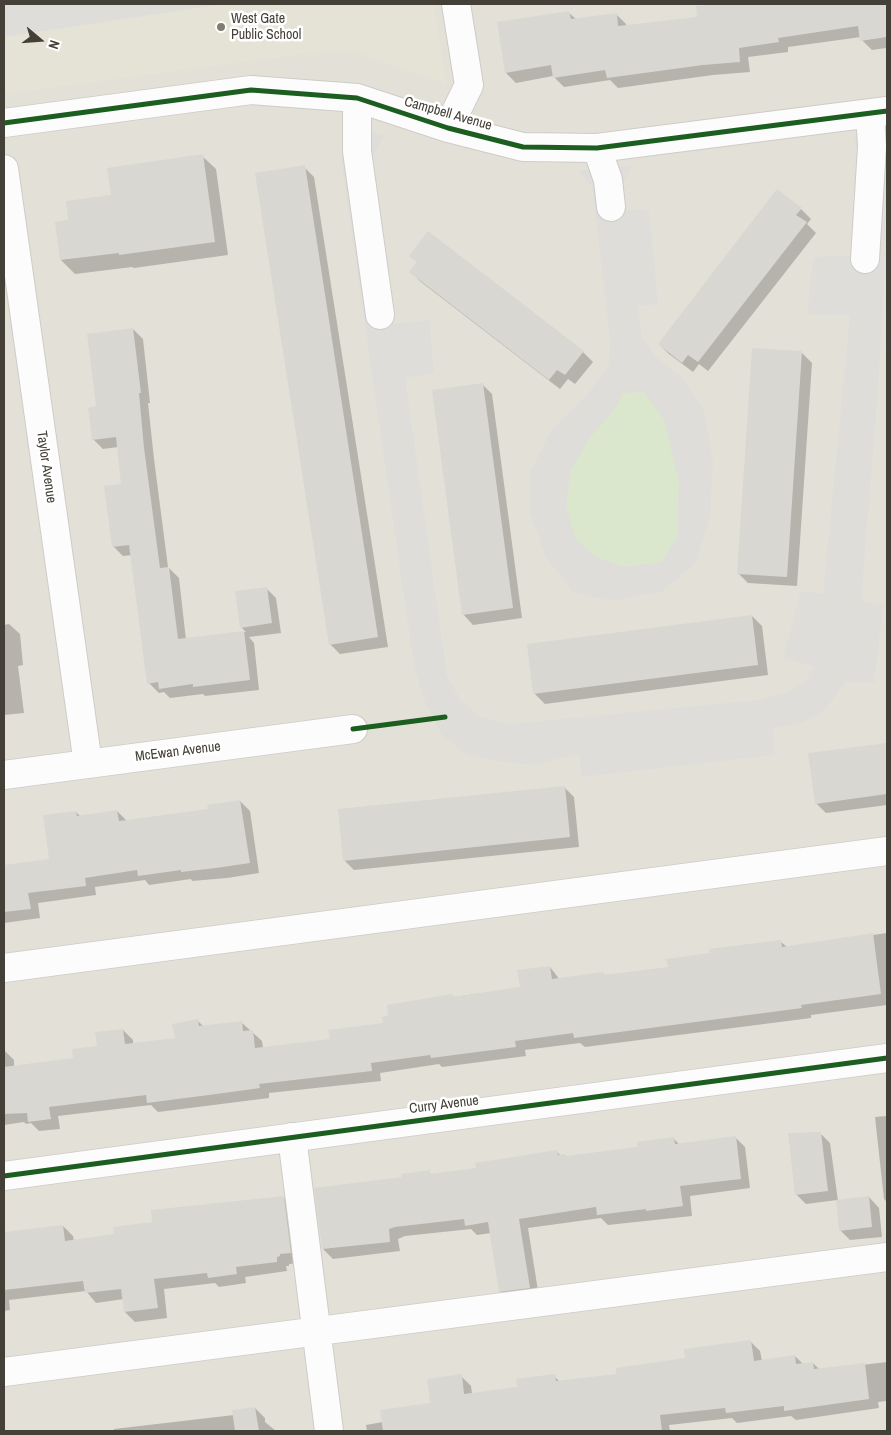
<!DOCTYPE html>
<style>
body{margin:0}
#map{position:relative;width:891px;height:1435px;overflow:hidden;background:#efeee9;font-family:"Archivo Narrow",sans-serif}
canvas{display:block}
.frame{position:absolute;inset:0;border:5px solid #444037;pointer-events:none}
.north{position:absolute;left:15px;top:15px;width:50px;height:50px;-webkit-text-stroke:4px #fff;paint-order:stroke;rotate:108deg;font-size:14px;font-weight:700;line-height:20px;text-align:center;color:#444037}
.north::after{content:'';display:block;margin:auto;width:18px;height:22px;background:#444037;clip-path:polygon(50% 0,100% 100%,50% 72%,0 100%)}
</style>
<div id="map">
<canvas width="891" height="1435"></canvas>
<div class="frame"></div>
<div class="north">N</div>
</div>
<script>
const ctx = document.querySelector('canvas').getContext('2d');
ctx.lineJoin = 'round';
function fillPath(path, color) {
  ctx.fillStyle = color;
  ctx.fill(path, 'evenodd');
}
function stroke(path, color, width, dash) {
  ctx.strokeStyle = color;
  ctx.lineWidth = width;
  ctx.lineCap = dash ? 'butt' : 'round';
  ctx.setLineDash(dash || []);
  ctx.stroke(path);
}
function drawText(font, color, halo, rows, align = 'center') {
  ctx.font = font + ' "Archivo Narrow",sans-serif';
  ctx.lineWidth = 5;
  ctx.setLineDash([]);
  ctx.textBaseline = 'middle';
  ctx.strokeStyle = halo;
  ctx.fillStyle = color;
  for (const [text, x, y, turn = 0] of rows) {
    ctx.save();
    ctx.translate(x, y);
    ctx.rotate((+turn || 0) * Math.PI / 180);
    ctx.textAlign = isNaN(turn) ? turn : align;
    if (halo) ctx.strokeText(text, 0, 0);
    ctx.fillText(text, 0, 0);
    ctx.restore();
  }
}
fillPath(new Path2D(`
 M 4,4 L 887,4 L 887,1431 L 4,1431 Z`), '#e3e0d8');
fillPath(new Path2D(`
 M 4,4 L 434,4 L 446,84 L 353,51 L 310,53 L 4,94 Z`), '#e5e2d6');
fillPath(new Path2D(`
 M 644,392 L 664,419 L 679,483 L 677,537 L 662,562 L 625,567 L 597,558 L 575,539 L 566,505 L 571,469 L 590,437 L 616,408 L 622,393 Z`), '#dae7cc');
fillPath(new Path2D(`
 M 4,4 L 223,4 L 4,37 Z
 M 342,126 L 384,136 L 371,158 L 393,324 L 429,320 L 434,373 L 405,378 L 447,676 L 461,701 L 481,717 L 509,724 L 759,700 L 788,692 L 807,679 L 813,666 L 783,658 L 801,591 L 823,594 L 850,315 L 807,314 L 813,257 L 851,256 L 862,160 L 853,137 L 887,133 L 884,146 L 887,184 L 887,237 L 877,403 L 861,601 L 883,605 L 874,683 L 845,682 L 824,711 L 803,722 L 772,729 L 775,755 L 581,777 L 579,754 L 532,765 L 498,761 L 467,755 L 441,734 L 425,702 L 414,666 L 341,158 L 346,143 Z
 M 632,166 L 621,187 L 624,209 L 649,210 L 658,304 L 637,306 L 642,337 L 656,357 L 682,378 L 704,410 L 713,463 L 710,517 L 695,563 L 661,592 L 612,601 L 572,592 L 545,555 L 530,512 L 530,472 L 551,430 L 586,397 L 609,364 L 610,338 L 592,187 L 579,171 ZM 644,392 L 664,419 L 679,483 L 677,537 L 662,562 L 625,567 L 597,558 L 575,538 L 566,505 L 571,469 L 590,437 L 616,408 L 622,393 Z`), '#deddda');
fillPath(new Path2D(`
 M 732,4 L 887,4 L 887,50 L 886,48 L 872,50 L 862,40 L 861,37 L 788,47 L 788,52 L 748,57 L 750,72 L 713,75 L 618,88 L 610,80 L 564,87 L 553,76 L 516,83 L 506,73 L 569,13 L 576,19 L 616,14 L 626,24 L 627,27 L 699,18 L 697,8 Z
 M 202,156 L 216,169 L 228,255 L 134,268 L 132,267 L 75,274 L 61,260 L 70,221 L 112,197 Z
 M 304,167 L 314,177 L 388,647 L 340,654 L 330,644 Z
 M 801,209 L 811,219 L 807,224 L 816,233 L 708,371 L 699,364 L 693,372 L 669,354 L 659,344 Z
 M 411,256 L 583,352 L 593,362 L 575,384 L 568,379 L 560,389 L 421,282 L 411,272 L 418,263 Z
 M 133,329 L 143,339 L 150,403 L 148,403 L 154,459 L 168,567 L 179,578 L 186,640 L 246,632 L 241,627 L 266,588 L 276,598 L 281,633 L 249,637 L 254,643 L 259,690 L 205,696 L 203,694 L 170,698 L 164,692 L 159,693 L 149,683 L 132,555 L 123,556 L 113,546 L 122,485 L 118,447 L 103,449 L 93,439 L 97,406 Z
 M 753,349 L 802,353 L 812,363 L 797,586 L 748,583 L 738,573 Z
 M 482,384 L 492,394 L 522,618 L 473,625 L 463,614 Z
 M 752,616 L 762,626 L 768,675 L 545,704 L 535,694 L 528,645 Z
 M 9,624 L 20,634 L 23,665 L 18,666 L 24,713 L 4,715 L 4,625 Z
 M 887,744 L 887,805 L 826,813 L 816,803 L 810,754 Z
 M 564,787 L 574,797 L 579,847 L 354,870 L 344,860 Z
 M 240,801 L 250,811 L 259,873 L 227,878 L 192,881 L 191,879 L 149,885 L 145,880 L 95,887 L 96,895 L 38,903 L 40,918 L 4,923 L 4,867 L 50,860 L 76,812 L 80,816 L 117,811 L 127,821 L 209,810 Z
 M 887,933 L 887,1005 L 811,1015 L 811,1018 L 585,1047 L 580,1043 L 525,1050 L 526,1056 L 442,1067 L 439,1064 L 380,1073 L 381,1081 L 269,1093 L 269,1098 L 158,1112 L 151,1105 L 58,1116 L 60,1129 L 39,1131 L 31,1123 L 26,1124 L 24,1122 L 4,1125 L 4,1050 L 14,1060 L 14,1067 L 74,1059 L 98,1048 L 123,1030 L 133,1040 L 133,1044 L 176,1039 L 198,1021 L 204,1027 L 241,1022 L 262,1041 L 263,1048 L 331,1041 L 384,1024 L 454,997 L 521,988 L 550,967 L 560,980 L 603,974 L 605,976 L 669,968 L 711,954 L 781,942 L 787,947 Z
 M 887,1116 L 887,1202 L 884,1199 L 875,1117 Z
 M 820,1133 L 830,1143 L 838,1201 L 869,1197 L 879,1208 L 882,1237 L 850,1240 L 840,1230 L 837,1200 L 806,1204 L 796,1194 Z
 M 735,1137 L 745,1147 L 750,1188 L 690,1196 L 692,1216 L 608,1225 L 601,1218 L 528,1228 L 539,1297 L 510,1301 L 500,1291 L 491,1233 L 477,1235 L 471,1229 L 405,1236 L 398,1239 L 400,1251 L 333,1259 L 323,1249 L 403,1178 L 429,1172 L 432,1175 L 477,1169 L 557,1152 L 561,1156 L 565,1155 L 567,1157 L 639,1148 L 673,1138 L 680,1145 Z
 M 283,1197 L 293,1207 L 300,1263 L 289,1264 L 289,1266 L 286,1266 L 287,1271 L 245,1277 L 246,1283 L 219,1287 L 215,1283 L 164,1289 L 167,1318 L 135,1322 L 125,1312 L 124,1299 L 96,1303 L 86,1291 L 9,1300 L 10,1310 L 4,1311 L 4,1233 L 63,1226 L 73,1236 L 74,1241 L 116,1236 L 154,1223 Z
 M 750,1341 L 760,1351 L 762,1361 L 795,1356 L 803,1364 L 813,1363 L 820,1370 L 887,1362 L 887,1401 L 878,1402 L 879,1408 L 796,1420 L 791,1416 L 737,1423 L 732,1418 L 669,1425 L 670,1431 L 367,1431 L 366,1425 L 383,1422 L 431,1404 L 461,1376 L 471,1386 L 472,1394 L 519,1388 L 554,1376 L 560,1382 L 618,1375 L 687,1360 Z
 M 255,1408 L 265,1418 L 265,1422 L 276,1431 L 114,1431 L 114,1429 L 234,1415 Z`), '#0003');
fillPath(new Path2D(`
 M 721,4 L 887,4 L 887,37 L 860,41 L 858,26 L 778,38 L 779,42 L 739,48 L 740,62 L 703,65 L 607,78 L 605,70 L 553,78 L 551,65 L 505,73 L 497,22 L 569,11 L 571,19 L 617,13 L 618,26 L 697,17 L 696,6 Z
 M 203,154 L 215,242 L 119,255 L 119,253 L 60,260 L 55,222 L 68,220 L 66,201 L 111,195 L 107,168 Z
 M 305,165 L 378,637 L 329,645 L 255,173 Z
 M 777,189 L 802,208 L 796,215 L 807,222 L 698,362 L 688,355 L 682,363 L 658,344 Z
 M 428,231 L 584,351 L 565,375 L 557,370 L 549,380 L 409,272 L 417,262 L 409,256 Z
 M 133,328 L 141,393 L 139,393 L 144,448 L 160,568 L 169,567 L 178,639 L 244,631 L 250,680 L 193,687 L 193,684 L 159,689 L 158,682 L 147,684 L 129,545 L 112,547 L 104,486 L 121,484 L 116,437 L 92,440 L 88,408 L 96,406 L 87,334 Z
 M 752,348 L 802,351 L 787,577 L 737,574 Z
 M 483,383 L 513,608 L 462,615 L 432,390 Z
 M 267,587 L 272,623 L 240,628 L 235,591 Z
 M 752,615 L 758,665 L 533,694 L 527,644 Z
 M 887,743 L 887,794 L 815,804 L 808,753 Z
 M 565,786 L 570,837 L 343,861 L 338,809 Z
 M 240,800 L 250,863 L 216,868 L 181,872 L 181,870 L 138,876 L 137,870 L 85,878 L 86,886 L 28,893 L 31,909 L 4,912 L 4,865 L 49,859 L 43,815 L 76,811 L 77,816 L 117,810 L 119,821 L 208,809 L 207,805 Z
 M 873,933 L 881,994 L 801,1005 L 802,1008 L 574,1038 L 573,1033 L 515,1041 L 516,1047 L 431,1058 L 430,1055 L 371,1063 L 372,1071 L 259,1084 L 260,1088 L 224,1093 L 147,1103 L 146,1095 L 49,1107 L 51,1119 L 28,1122 L 27,1113 L 4,1114 L 4,1067 L 73,1058 L 72,1049 L 97,1046 L 95,1032 L 123,1029 L 125,1044 L 175,1038 L 172,1024 L 198,1019 L 199,1026 L 242,1021 L 243,1031 L 253,1030 L 255,1048 L 330,1039 L 328,1030 L 383,1023 L 382,1017 L 388,1016 L 387,1005 L 452,994 L 453,996 L 460,996 L 520,987 L 517,970 L 550,966 L 552,979 L 603,972 L 604,975 L 668,967 L 666,959 L 710,953 L 709,949 L 781,940 L 782,947 Z
 M 821,1132 L 828,1191 L 795,1195 L 788,1133 Z
 M 736,1136 L 741,1179 L 680,1186 L 683,1206 L 646,1211 L 646,1209 L 597,1215 L 596,1207 L 519,1219 L 530,1288 L 499,1292 L 488,1222 L 465,1226 L 464,1219 L 395,1227 L 389,1229 L 390,1242 L 322,1249 L 314,1188 L 402,1177 L 401,1174 L 430,1170 L 430,1174 L 476,1168 L 475,1163 L 557,1150 L 558,1155 L 565,1154 L 566,1156 L 637,1147 L 637,1142 L 674,1137 L 675,1144 Z
 M 284,1196 L 291,1253 L 280,1254 L 280,1256 L 277,1257 L 277,1262 L 236,1267 L 237,1274 L 208,1278 L 207,1273 L 154,1279 L 158,1308 L 124,1312 L 121,1289 L 85,1293 L 83,1281 L 4,1290 L 4,1232 L 63,1225 L 65,1241 L 114,1234 L 113,1227 L 152,1222 L 151,1210 Z
 M 869,1196 L 872,1227 L 839,1231 L 836,1200 Z
 M 751,1340 L 754,1361 L 795,1355 L 796,1364 L 813,1362 L 814,1369 L 865,1363 L 869,1399 L 784,1411 L 784,1406 L 726,1413 L 725,1408 L 660,1415 L 662,1431 L 383,1431 L 380,1410 L 430,1403 L 427,1379 L 462,1374 L 464,1394 L 517,1387 L 516,1379 L 555,1374 L 556,1381 L 616,1374 L 616,1368 L 685,1358 L 684,1349 Z
 M 255,1407 L 259,1431 L 235,1431 L 232,1410 Z`), '#d9d7d2');
const minor = new Path2D(`
 M 357,98 L 357,151 L 380,315
 M 4,123 L 251,90 L 357,98 L 448,128 L 523,147 L 597,148 L 887,111
 M 448,128 L 469,85 L 456,4
 M 597,148 L 608,180 L 611,207
 M 4,169 L 88,764
 M 865,259 L 872,147 L 870,113
 M 4,775 L 353,729
 M 4,968 L 887,851
 M 292,1137 L 329,1431
 M 4,1176 L 887,1058
 M 4,1372 L 887,1257`);
stroke(minor, '#cdccc7', 30);
stroke(minor, '#fdfcfc', 28);
stroke(new Path2D(`
 M 4,123 L 251,90 L 357,98 L 448,128 L 523,147 L 597,148 L 887,111
 M 353,729 L 445,717
 M 4,1176 L 887,1058`), '#1b5e20', 5);
for (const [x, y, r, color] of [
 [221,27,5,"#807d75"]
]) {
  const dot = new Path2D();
  dot.arc(x, y, r, 0, 2 * Math.PI);
  ctx.fillStyle = color;
  ctx.fill(dot);
  stroke(dot, '#fff', 2);
}
drawText('14px', '#444037', '#fff', [
 ["West Gate",231,19],
 ["Public School",231,35]
], 'left');
drawText('14px', '#444037', '#fff', [
 ["Campbell Avenue",448,114,16],
 ["Taylor Avenue",46,467,82],
 ["McEwan Avenue",178,752,-7],
 ["Curry Avenue",444,1105,-7]
]);
</script>
